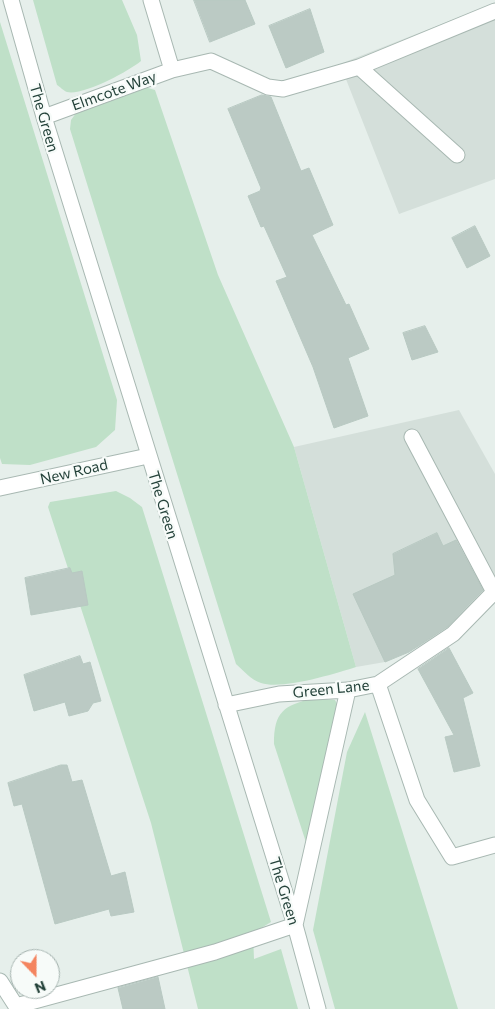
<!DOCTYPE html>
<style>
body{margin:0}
#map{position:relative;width:495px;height:1009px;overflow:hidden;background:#e6efeb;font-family:Commissioner,sans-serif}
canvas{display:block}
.north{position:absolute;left:10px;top:949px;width:50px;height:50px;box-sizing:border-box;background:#f7fbf9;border:1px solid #a3b1ad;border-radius:50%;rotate:158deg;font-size:14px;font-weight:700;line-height:20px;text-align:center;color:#24423a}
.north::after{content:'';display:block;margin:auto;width:18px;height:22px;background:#f4845f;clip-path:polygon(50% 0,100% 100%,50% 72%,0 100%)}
</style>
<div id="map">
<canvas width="495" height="1009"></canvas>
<div class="north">N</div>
</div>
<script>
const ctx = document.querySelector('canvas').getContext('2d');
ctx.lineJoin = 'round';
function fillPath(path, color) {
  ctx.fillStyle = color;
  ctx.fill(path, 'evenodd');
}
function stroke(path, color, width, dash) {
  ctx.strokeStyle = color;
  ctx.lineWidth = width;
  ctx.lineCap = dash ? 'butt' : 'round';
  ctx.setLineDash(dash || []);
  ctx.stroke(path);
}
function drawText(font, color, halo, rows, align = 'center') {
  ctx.font = font + ' Commissioner,sans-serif';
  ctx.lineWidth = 4.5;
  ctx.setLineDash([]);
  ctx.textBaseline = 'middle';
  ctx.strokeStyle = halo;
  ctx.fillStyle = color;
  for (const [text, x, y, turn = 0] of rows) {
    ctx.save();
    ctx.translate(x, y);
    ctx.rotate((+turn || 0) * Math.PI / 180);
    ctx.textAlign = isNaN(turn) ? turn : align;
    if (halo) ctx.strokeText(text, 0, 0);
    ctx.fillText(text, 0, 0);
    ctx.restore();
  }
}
fillPath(new Path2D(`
 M 495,3 L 495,179 L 399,214 L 340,64 Z
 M 459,410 L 495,474 L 495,584 L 460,628 L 385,662 L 356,667 L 294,447 Z`), '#d4dfda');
fillPath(new Path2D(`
 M 33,0 L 122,0 L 137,35 L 141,61 C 129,71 83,96 67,92 C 64,91 60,87 57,85 Z
 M 0,22 L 117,400 L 115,430 L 96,447 L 30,465 L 2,464 L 0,458 Z
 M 141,86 L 155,90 L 218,275 L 294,447 L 356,667 C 334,674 282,690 261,683 C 251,680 244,671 236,664 L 70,129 L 71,120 L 79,109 L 117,99 Z
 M 116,491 L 130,498 L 142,507 L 271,922 L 253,933 L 254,959 L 281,949 L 298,1009 L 198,1009 L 151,823 L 48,507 L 50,502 Z
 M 313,698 L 335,700 L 345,718 L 315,870 L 274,744 C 274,711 284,706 313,698 Z
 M 365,712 L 458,1009 L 335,1009 L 313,930 L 347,752 Z`), '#bfe0c8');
const building = new Path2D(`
 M 194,0 L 245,0 L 255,24 L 210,42 Z
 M 310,9 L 324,52 L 286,68 L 269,26 Z
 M 262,95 L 271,97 L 301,171 L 309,168 L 333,225 L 312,235 L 346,305 L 349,304 L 369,349 L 348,358 L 368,416 L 334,428 L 313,367 L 276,281 L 287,277 L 264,226 L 261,227 L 248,196 L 260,191 L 261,188 L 228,109 Z
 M 475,226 L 490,256 L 467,268 L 452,238 Z
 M 425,326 L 438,352 L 412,360 L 403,333 Z
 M 437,533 L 443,546 L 456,540 L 483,590 L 447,627 L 409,652 L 385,662 L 353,594 L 395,575 L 393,554 Z
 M 70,568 L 72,573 L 82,571 L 88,605 L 31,615 L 25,578 Z
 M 449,648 L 473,693 L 463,698 L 480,766 L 454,772 L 445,737 L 454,735 L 418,669 Z
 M 80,656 L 83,664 L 90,662 L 101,701 L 93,703 L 88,711 L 69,716 L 65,702 L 34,711 L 24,675 Z
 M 61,765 L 67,765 L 72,782 L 82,780 L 111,876 L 125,872 L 134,912 L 111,916 L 109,909 L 55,924 L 22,804 L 14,806 L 8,783 Z
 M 158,977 L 165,1009 L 123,1009 L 118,988 Z`);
fillPath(building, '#bbcac4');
stroke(building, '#b8c9c2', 1);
const minor = new Path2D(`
 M 11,0 L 44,117 L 295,925 L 318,1009
 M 359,67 L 495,11
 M 172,70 L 211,61 L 268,87 L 283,89 L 359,67 L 457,155
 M 44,117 L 172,70 L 151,0
 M 412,437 L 494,592
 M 0,488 L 148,456
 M 378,684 L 417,800 L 452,857 L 495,845
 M 226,705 L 279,694 L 348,690 L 378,684 L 453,634 L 495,591
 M 0,981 L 16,1006 L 215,952 L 295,925 L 348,690`);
stroke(minor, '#a8b8b2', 17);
stroke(minor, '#fff', 15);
drawText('15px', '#24423a', '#f7fbf9', [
 ["Elmcote Way",114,91,-20],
 ["The Green",44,118,74],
 ["New Road",74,472,-13],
 ["The Green",163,505,73],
 ["Green Lane",331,689,-6],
 ["The Green",284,891,73]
]);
</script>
